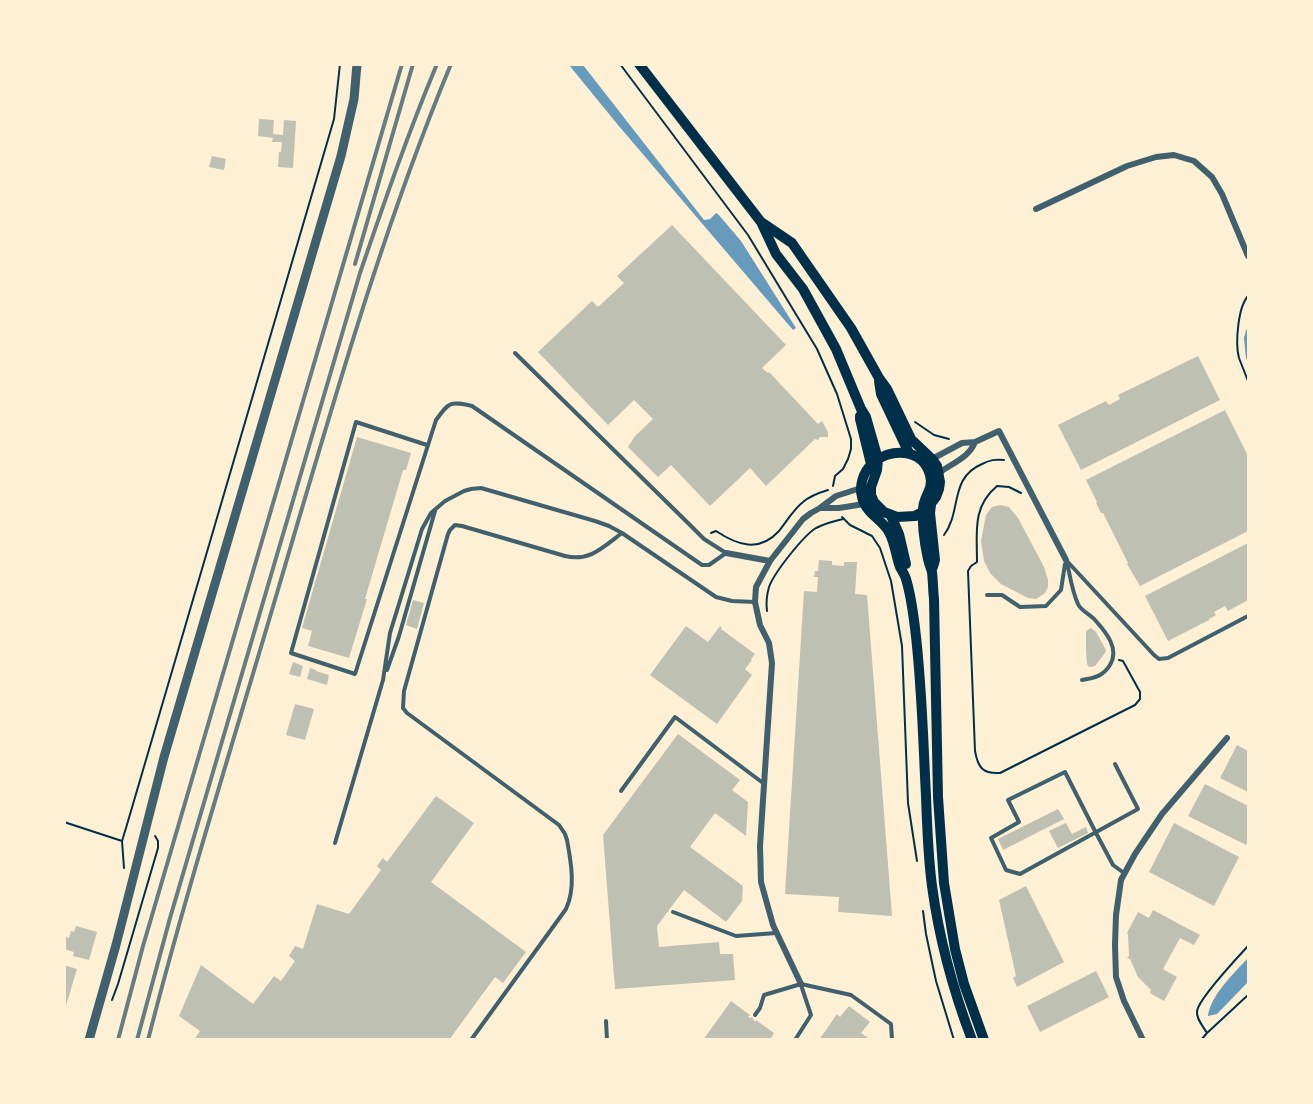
<!DOCTYPE html>
<style>
body{margin:0}
#map{position:relative;width:1313px;height:1104px;overflow:hidden;background:#fdf0d5;font-family:Montserrat,sans-serif}
canvas{display:block}
.frame{position:absolute;inset:0;border:66px solid #fdf0d5;pointer-events:none}
</style>
<div id="map">
<canvas width="1313" height="1104"></canvas>
<div class="frame"></div>
</div>
<script>
const ctx = document.querySelector('canvas').getContext('2d');
ctx.lineJoin = 'round';
function fillPath(path, color) {
  ctx.fillStyle = color;
  ctx.fill(path, 'evenodd');
}
function stroke(path, color, width, dash) {
  ctx.strokeStyle = color;
  ctx.lineWidth = width;
  ctx.lineCap = dash ? 'butt' : 'round';
  ctx.setLineDash(dash || []);
  ctx.stroke(path);
}
fillPath(new Path2D(`
 M 569,65 L 583,65 L 704,220 L 710,219 L 716,213 L 718,214 L 741,241 L 796,328 L 793,330 L 618,125 Z
 M 1248,958 L 1248,982 L 1217,1014 L 1208,1016 C 1210,996 1235,972 1248,958 Z`), '#669bbc');
stroke(new Path2D(`
 M 1248,331 L 1246,338 L 1248,358`), '#669bbc', 4);
fillPath(new Path2D(`
 M 259,119 L 274,120 L 273,134 L 283,135 L 284,120 L 296,121 L 293,168 L 278,167 L 279,152 L 281,152 L 282,142 L 272,142 L 273,138 L 258,136 Z
 M 212,156 L 226,159 L 224,170 L 209,167 Z
 M 672,225 L 786,345 L 762,368 L 768,373 L 769,372 L 818,424 L 822,421 L 828,432 L 828,437 L 820,437 L 818,440 L 815,439 L 766,486 L 750,468 L 710,506 L 671,465 L 658,477 L 628,447 L 635,436 L 653,419 L 634,400 L 608,425 L 538,352 L 592,301 L 598,307 L 624,283 L 617,276 Z
 M 1198,356 L 1220,400 L 1081,470 L 1058,425 L 1106,401 L 1109,405 L 1120,399 L 1118,395 Z
 M 1225,410 L 1248,456 L 1248,531 L 1140,586 L 1127,564 L 1128,563 L 1103,513 L 1101,513 L 1096,503 L 1097,502 L 1086,480 Z
 M 357,437 L 411,453 L 406,470 L 403,470 L 365,599 L 367,599 L 349,658 L 308,646 L 312,631 L 302,628 Z
 M 1000,505 L 1009,507 L 1018,518 L 1044,567 L 1048,580 L 1048,587 L 1045,593 L 1036,599 L 1028,598 L 1001,584 L 990,573 L 984,561 L 981,541 L 986,515 L 992,507 Z
 M 1248,543 L 1248,600 L 1228,611 L 1225,606 L 1214,612 L 1216,615 L 1209,619 L 1209,620 L 1168,641 L 1145,596 Z
 M 819,560 L 832,561 L 832,565 L 844,566 L 844,562 L 857,562 L 855,594 L 867,595 L 892,916 L 838,912 L 839,897 L 785,894 L 804,591 L 817,592 L 818,577 L 814,577 L 815,571 L 818,571 Z
 M 413,600 L 424,603 L 417,629 L 406,625 Z
 M 686,626 L 708,642 L 720,626 L 722,628 L 721,629 L 755,654 L 751,659 L 752,660 L 745,669 L 752,675 L 717,724 L 650,675 Z
 M 1091,628 L 1096,632 L 1106,650 L 1105,653 L 1095,666 L 1091,667 L 1089,667 L 1087,664 L 1086,651 L 1086,631 Z
 M 293,662 L 303,666 L 300,677 L 289,674 Z
 M 310,668 L 316,670 L 316,671 L 329,675 L 327,685 L 307,679 Z
 M 295,704 L 314,709 L 305,740 L 286,735 Z
 M 678,734 L 740,780 L 732,790 L 748,802 L 746,836 L 715,813 L 690,847 L 743,886 L 742,901 L 726,922 L 684,890 L 657,926 L 659,947 L 719,942 L 720,954 L 733,954 L 735,980 L 615,989 L 603,835 Z
 M 1237,745 L 1248,751 L 1248,792 L 1220,778 Z
 M 1205,784 L 1248,806 L 1248,840 L 1246,845 L 1188,816 Z
 M 436,796 L 474,823 L 431,882 L 526,952 L 503,983 L 495,977 L 449,1040 L 194,1040 L 200,1031 L 179,1016 L 201,965 L 253,1004 L 274,976 L 281,981 L 295,961 L 289,956 L 295,946 L 303,949 L 317,904 L 349,914 L 381,870 L 377,866 L 383,858 L 387,862 Z
 M 1058,809 L 1064,819 L 1003,850 L 998,839 Z
 M 1066,823 L 1072,834 L 1086,827 L 1088,833 L 1058,848 L 1049,831 Z
 M 1174,823 L 1239,857 L 1214,906 L 1149,872 Z
 M 1026,886 L 1064,962 L 1017,987 L 1013,978 L 1016,976 L 999,900 Z
 M 1153,910 L 1200,935 L 1194,945 L 1180,938 L 1163,969 L 1177,977 L 1164,1001 L 1150,993 L 1151,990 L 1138,977 L 1130,959 L 1127,958 L 1129,956 L 1128,934 L 1127,933 L 1138,912 L 1149,918 Z
 M 76,926 L 97,932 L 89,960 L 73,956 L 74,952 L 64,949 L 64,936 L 69,938 L 71,931 L 74,932 Z
 M 64,965 L 77,969 L 65,1009 L 64,1009 Z
 M 1096,971 L 1109,997 L 1040,1032 L 1027,1006 Z
 M 731,1001 L 750,1015 L 748,1017 L 750,1018 L 752,1017 L 755,1022 L 756,1020 L 774,1033 L 770,1040 L 703,1040 Z
 M 849,1006 L 870,1022 L 861,1033 L 871,1040 L 819,1040 L 837,1014 L 840,1017 Z`), '#bec0b2');
stroke(new Path2D(`
 M 620,64 L 748,235 L 817,349 L 837,394 L 851,439 L 851,449 L 848,459 L 843,469 L 835,476 L 833,486
 M 1248,296 C 1238,307 1235,343 1239,358 C 1242,366 1245,373 1248,381
 M 915,422 L 934,435 L 949,439
 M 1021,493 L 1009,487 L 997,486 C 972,507 977,532 977,562 L 971,566 L 968,571 L 975,751 C 978,768 983,774 1000,773 L 1135,705 L 1140,699 L 1140,692 L 1123,661 L 1119,660
 M 842,517 L 850,525 L 872,536 L 880,548 L 891,581 L 902,646 L 908,803 L 917,861
 M 711,533 L 716,531 C 737,545 759,553 779,531 C 787,521 793,510 803,502 C 810,496 818,493 828,490
 M 944,535 C 962,511 949,478 982,464 C 990,460 995,459 1004,460
 M 767,611 C 766,604 767,594 769,587 C 774,573 803,536 816,528 C 824,524 834,521 843,519
 M 64,822 L 122,841
 M 124,868 L 122,841 L 126,828 L 334,119 L 340,64
 M 923,911 L 926,934 L 936,981 L 954,1040
 M 112,1000 L 118,984 L 158,848 L 158,841 L 155,836
 M 1207,1033 C 1203,1026 1196,1019 1197,1011 C 1199,998 1238,957 1248,946
 M 1201,1040 L 1207,1033 L 1248,995`), '#003049', 2);
stroke(new Path2D(`
 M 427,445 L 356,422 L 291,653 L 355,674 L 436,420 C 449,402 450,401 472,406 L 702,565 L 709,565 L 726,553 L 704,539 L 689,524 L 515,353
 M 1066,560 L 1154,655 L 1159,659 L 1168,658 L 1248,616
 M 1067,562 C 1070,576 1072,591 1078,604 C 1081,611 1090,614 1095,620 C 1106,632 1120,649 1110,665 C 1103,676 1095,678 1082,680
 M 987,595 L 1002,595 L 1020,607 L 1046,606 L 1061,590 L 1065,564
 M 387,670 L 399,636 L 435,511
 M 1115,764 L 1138,809 L 1020,874 L 1006,870 L 991,838 L 1019,822 L 1008,800 L 1065,772 L 1096,833 L 1113,865 L 1124,873
 M 621,791 L 675,717 L 763,783
 M 335,843 L 383,680 L 390,633 L 422,529 L 431,513 L 445,501 L 464,491 L 471,489 L 481,488 L 595,521 L 609,526 L 622,533 L 716,597 L 732,601 L 755,602
 M 673,912 L 736,936 L 776,933
 M 755,1015 L 760,1008 L 764,995 L 801,984 L 851,995 L 891,1024 L 892,1040
 M 606,1021 L 607,1040
 M 471,1040 L 566,909 C 576,888 571,862 567,840 L 565,834 L 559,825 L 407,713 L 403,708 L 404,691 L 448,534 L 450,530 L 455,525 L 462,526 L 565,556 C 590,562 603,547 622,533
 M 795,1040 L 811,1015 L 801,985`), '#3f606c', 4);
stroke(new Path2D(`
 M 1036,209 L 1127,166 L 1156,157 L 1174,155 L 1194,161 L 1212,177 L 1222,194 L 1248,256
 M 932,459 L 962,443 L 975,442 L 999,431 L 1066,560
 M 939,473 C 952,463 969,458 975,442
 M 821,508 L 839,508 L 864,504
 M 726,553 L 770,561
 M 801,984 L 773,925 L 761,882 L 760,846 L 772,663 L 769,643 L 760,625 L 755,602 L 756,587 L 770,561 L 803,519 L 811,513 L 820,508 L 836,496 L 861,488
 M 1143,1040 L 1124,1001 L 1116,977 L 1115,945 L 1116,915 L 1121,880 L 1135,854 L 1162,814 L 1227,738`), '#3f606c', 6);
stroke(new Path2D(`
 M 89,1040 L 116,945 L 164,757 L 341,156 L 354,99 L 357,64`), '#3f606c', 9);
stroke(new Path2D(`
 M 639,64 L 761,222 L 776,254 L 803,289 L 836,349 L 861,409 L 866,417 L 878,459 L 877,470 L 871,487 L 871,495 L 874,502 L 884,512 L 897,517 L 915,516 L 926,510 L 936,497 L 939,489 L 940,482 L 937,466 L 932,459 L 911,439 L 887,389 L 879,378 L 851,328 L 792,243 L 761,222
 M 879,381 L 881,394 L 909,453
 M 860,416 L 860,419 L 871,464
 M 931,505 L 930,513 L 935,560 L 933,567
 M 891,516 L 899,534 L 906,564
 M 972,1040 C 953,990 939,938 932,886 C 928,856 927,826 926,796 C 923,740 922,684 915,628 C 913,612 911,595 906,579 C 905,575 902,571 900,567 C 896,556 895,543 889,532 C 882,519 866,514 862,497 C 859,486 863,472 872,464 C 889,447 923,448 930,475 C 934,491 923,495 923,510 C 922,524 925,545 928,559 C 929,564 931,568 932,572 C 933,581 933,590 934,599 L 938,797 L 944,883 L 955,949 L 964,984 L 984,1040`), '#003049', 10);
stroke(new Path2D(`
 M 355,264 L 413,64
 M 118,1040 L 143,946 L 402,64
 M 137,1040 L 170,918 L 360,273 C 384,203 408,133 437,64
 M 148,1040 C 188,884 237,730 282,576 C 333,404 382,230 451,64`), '#657d81', 4);
</script>
